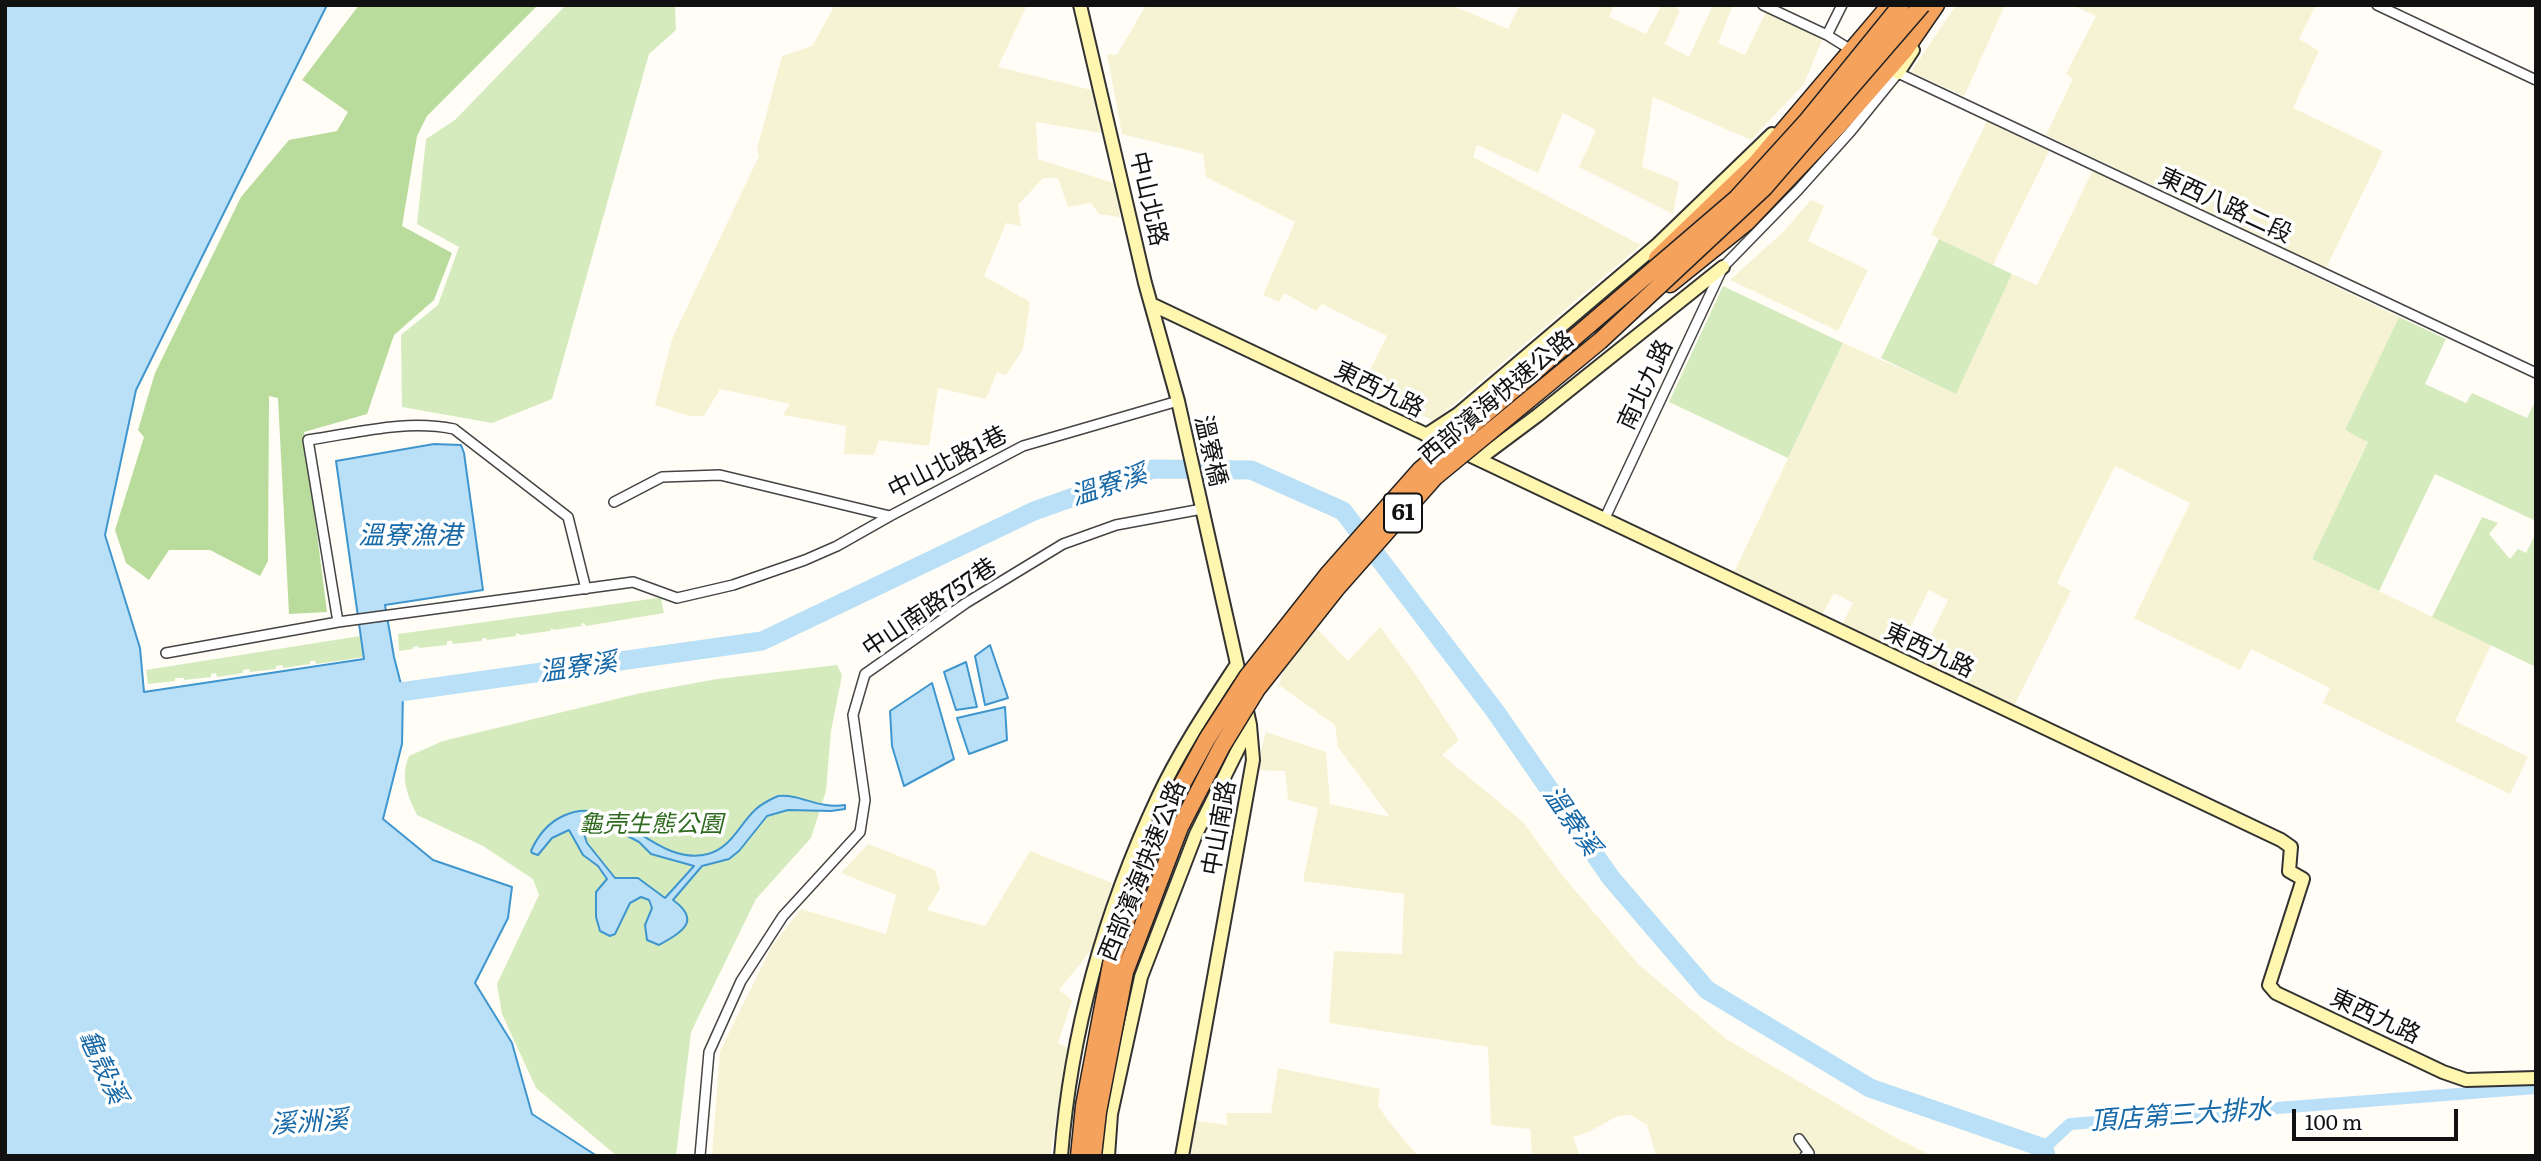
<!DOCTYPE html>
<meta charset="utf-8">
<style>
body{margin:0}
#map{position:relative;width:2541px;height:1161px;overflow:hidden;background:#fffdf5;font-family:Literata,serif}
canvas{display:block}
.frame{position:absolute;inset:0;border:7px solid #111;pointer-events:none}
.scale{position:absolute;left:2292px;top:1109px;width:166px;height:32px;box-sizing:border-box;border:4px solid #111;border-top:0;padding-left:9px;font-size:21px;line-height:24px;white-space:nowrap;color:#111;-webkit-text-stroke:5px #fff;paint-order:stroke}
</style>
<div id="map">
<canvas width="2541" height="1161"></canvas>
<div class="frame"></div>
<div class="scale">100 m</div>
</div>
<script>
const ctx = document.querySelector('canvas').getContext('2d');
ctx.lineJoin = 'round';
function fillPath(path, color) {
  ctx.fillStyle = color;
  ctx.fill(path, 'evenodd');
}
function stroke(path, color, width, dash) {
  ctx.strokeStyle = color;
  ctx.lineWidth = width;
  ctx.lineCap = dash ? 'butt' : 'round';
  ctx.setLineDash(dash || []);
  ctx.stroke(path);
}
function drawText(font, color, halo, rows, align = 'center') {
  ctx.font = font + ' Literata,"Noto Sans TC",serif';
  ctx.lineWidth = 7;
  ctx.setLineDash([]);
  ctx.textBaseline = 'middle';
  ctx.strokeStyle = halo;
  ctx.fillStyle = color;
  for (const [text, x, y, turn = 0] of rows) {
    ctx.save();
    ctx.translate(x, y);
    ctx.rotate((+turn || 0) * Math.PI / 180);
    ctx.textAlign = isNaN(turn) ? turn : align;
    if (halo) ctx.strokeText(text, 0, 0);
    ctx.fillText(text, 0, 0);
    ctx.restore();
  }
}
fillPath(new Path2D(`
 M 835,5 L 1027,5 L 998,67 L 1092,90 L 1101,133 L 1036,122 L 1038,159 L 1117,184 L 1120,217 L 1099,214 L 1091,203 L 1068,207 L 1058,178 L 1043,178 L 1018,205 L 1021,226 L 1006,223 L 984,276 L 1030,302 L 1023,349 L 1006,375 L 997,372 L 986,399 L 938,388 L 929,446 L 879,440 L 874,455 L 844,454 L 846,426 L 783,415 L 790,404 L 720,389 L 704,416 L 689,416 L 655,405 L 672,339 L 759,156 L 757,149 L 782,56 L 812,46 Z
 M 1146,5 L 1451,5 L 1508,29 L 1520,5 L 1614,5 L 1609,17 L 1646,34 L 1662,5 L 1671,5 L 1680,10 L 1665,44 L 1689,57 L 1713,5 L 1733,5 L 1718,43 L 1745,55 L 1766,12 L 1823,38 L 1804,84 L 1751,140 L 1653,97 L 1642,167 L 1679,182 L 1673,214 L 1579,167 L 1596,130 L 1563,113 L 1538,173 L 1477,145 L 1473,157 L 1641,245 L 1434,421 L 1361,387 L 1387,336 L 1322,304 L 1316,311 L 1284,293 L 1279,302 L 1263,295 L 1295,222 L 1206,177 L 1203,154 L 1122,134 L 1107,54 L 1117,55 Z
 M 1956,5 L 2005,5 L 1964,96 L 1911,72 Z
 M 2072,5 L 2316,5 L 2299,39 L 2319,51 L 2293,108 L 2383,151 L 2326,268 L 2046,135 L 2073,79 L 2066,74 L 2096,16 Z
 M 1987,121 L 2049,151 L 1993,265 L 1931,235 Z
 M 2093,170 L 2399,317 L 2345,430 L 2368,441 L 2312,559 L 2491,645 L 2455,721 L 2528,757 L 2510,794 L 2323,703 L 2330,688 L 2251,649 L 2240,670 L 2134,618 L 2190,503 L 2115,466 L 2057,583 L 2071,591 L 2014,706 L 1919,660 L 1948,600 L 1929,590 L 1898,652 L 1842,625 L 1853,603 L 1834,593 L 1822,615 L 1734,572 L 1843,343 L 1956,393 L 2012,274 L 2037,285 Z
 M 1811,200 L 1824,206 L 1808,241 L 1868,270 L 1838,331 L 1730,280 L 1784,231 Z
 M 1314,626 L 1348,661 L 1380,627 L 1413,671 L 1459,740 L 1442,755 L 1523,822 L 1562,875 L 1638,964 L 1726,1039 L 1889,1134 L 1932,1156 L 1656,1156 L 1647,1125 L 1631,1115 L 1618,1116 L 1588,1132 L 1573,1137 L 1580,1156 L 1532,1156 L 1530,1129 L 1491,1125 L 1488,1047 L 1329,1023 L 1334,951 L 1402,954 L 1404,894 L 1303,881 L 1318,808 L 1288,800 L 1285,771 L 1256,770 L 1266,732 L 1326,752 L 1330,804 L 1390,817 L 1338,747 L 1335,725 L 1279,685 L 1284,668 Z
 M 868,844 L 935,870 L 940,889 L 927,910 L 985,926 L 1030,851 L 1112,883 L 1092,949 L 1059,990 L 1072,1000 L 1058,1043 L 1068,1048 L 1050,1156 L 712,1156 L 720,1051 L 772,946 L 801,909 L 886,934 L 896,895 L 841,873 Z
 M 1278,1068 L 1380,1089 L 1378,1106 L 1390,1123 L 1418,1156 L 1186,1156 L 1190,1120 L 1227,1125 L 1226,1113 L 1271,1113 Z`), '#f6f3d4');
fillPath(new Path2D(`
 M 566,5 L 675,5 L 676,30 L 649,54 L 552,399 L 492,423 L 402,407 L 401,335 L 438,305 L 459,247 L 417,224 L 426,139 L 455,120 Z
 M 1939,239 L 2012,274 L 1956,394 L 1881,358 Z
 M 1723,286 L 1843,343 L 1788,458 L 1669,402 Z
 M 2399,317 L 2446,339 L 2425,384 L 2466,403 L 2472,393 L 2527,418 L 2536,400 L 2536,521 L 2435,474 L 2379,591 L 2312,559 L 2368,442 L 2345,430 Z
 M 2482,517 L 2498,523 L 2489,534 L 2510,559 L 2518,549 L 2526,553 L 2536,533 L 2536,667 L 2432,617 Z
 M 658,598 L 661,598 L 664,613 L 586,626 L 584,623 L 581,624 L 582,626 L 553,630 L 552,628 L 550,631 L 521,635 L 516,633 L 516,636 L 487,640 L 486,638 L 482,638 L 482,641 L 453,644 L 452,641 L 447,641 L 447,645 L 419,648 L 418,646 L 413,647 L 413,649 L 399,651 L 398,634 Z
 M 360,636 L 364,657 L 316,664 L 315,661 L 310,661 L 310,664 L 283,668 L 283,665 L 276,666 L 276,669 L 250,672 L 249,669 L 243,670 L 243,673 L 217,677 L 216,673 L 211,674 L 211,677 L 184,680 L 184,678 L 175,678 L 175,681 L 148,684 L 146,670 Z
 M 837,665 L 842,675 L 831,731 L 826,791 L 811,838 L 756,899 L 691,1032 L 676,1156 L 617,1156 L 536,1088 L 502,1014 L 497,984 L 539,895 L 533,879 L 483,846 L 417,815 C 407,794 400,778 409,756 L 443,741 L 641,693 L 717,679 Z`), '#d5ebbd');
fillPath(new Path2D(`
 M 359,5 L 538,5 L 427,116 L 417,136 L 402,226 L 452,253 L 434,300 L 394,335 L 367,414 L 304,432 L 327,612 L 289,614 L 278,398 L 269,396 L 268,561 L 260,576 L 210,550 L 169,550 L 149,580 L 126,563 L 115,530 L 144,437 L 138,430 L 155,373 L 241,197 L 289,140 L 337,131 L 348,112 L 302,80 Z`), '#b9dc9c');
const water = new Path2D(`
 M 5,5 L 327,5 L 136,390 L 105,535 L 140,648 L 144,692 L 364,659 L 336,461 L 434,444 L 461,445 L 464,453 L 483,590 L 385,605 L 394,657 L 403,692 L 402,744 L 383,819 L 433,860 L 512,887 L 508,918 L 475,983 L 512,1043 L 532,1114 L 597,1156 L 5,1156 Z
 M 990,645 L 1008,698 L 985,705 L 975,656 Z
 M 966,662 L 977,707 L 956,710 L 944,672 Z
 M 932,683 L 954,759 L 904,786 L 892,746 L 890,711 Z
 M 1005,707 L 1007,740 L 969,754 L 957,718 Z
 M 778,796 C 803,794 816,809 845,805 L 845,809 L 831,811 L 788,810 L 767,816 L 739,851 L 729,859 L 702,866 L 673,900 C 702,921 682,932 659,945 L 647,940 L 645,925 L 652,908 L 649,900 L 641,897 L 630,903 L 615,934 L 610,936 L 600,931 L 596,917 L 596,892 L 607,879 L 598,866 L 583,855 L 569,830 L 552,838 L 538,855 L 532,853 L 531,851 C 538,835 548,823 563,816 C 617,790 652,868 708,854 C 731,848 739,825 755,810 C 761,804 769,800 778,796 ZM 587,818 L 605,824 L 639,842 L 651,854 L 694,866 L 665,898 L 638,878 L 615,878 L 587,843 L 580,822 Z`);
fillPath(water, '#b9e0f7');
stroke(water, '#3f96cf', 2);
stroke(new Path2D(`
 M 2044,1148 L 2070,1124 L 2536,1088`), '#b9e0f7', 12);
stroke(new Path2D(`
 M 379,695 L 762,641 L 1034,511 L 1153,469 L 1251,470 L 1343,511 L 1495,711 L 1611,878 L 1707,990 L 1870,1088 L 2044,1148 L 2046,1156`), '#b9e0f7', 19);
const street = new Path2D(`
 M 1763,5 L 1827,35 L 1848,48
 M 2377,5 L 2536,80
 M 1827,35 L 1842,5
 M 614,502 L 662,477 L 720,475 L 890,516 L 1023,446 L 1178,401
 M 1604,520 L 1723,267 L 1798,190 L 1851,131 L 1898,73 L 2536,373
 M 338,622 L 308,440 C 356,433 406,419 454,429 L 568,517 L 586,589
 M 166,653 L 338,622 L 633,582 L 677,598 L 733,585 L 805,560 L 837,546 L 890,516
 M 1799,1139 L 1809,1153 L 1805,1156
 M 700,1156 L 709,1052 L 741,981 L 783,916 L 860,832 L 865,800 L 853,715 L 865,674 L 966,603 L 1063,544 L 1116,525 L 1202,509`);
const secondary = new Path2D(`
 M 1080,5 L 1145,283 L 1178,401 L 1237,664 L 1250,725 L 1253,760 L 1182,1156
 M 1898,73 L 1913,50
 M 1151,304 L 2281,840 L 2291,847 L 2289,871 L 2303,879 L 2269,985 L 2276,993 L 2443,1072 L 2466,1080 L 2536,1078
 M 1426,435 L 1458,414 L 1658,244 L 1772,134
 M 1479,459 L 1538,415 L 1723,267
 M 1061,1156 C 1071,1031 1105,910 1158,797 C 1180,750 1209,707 1237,664
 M 1108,1156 L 1111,1114 L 1141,977 L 1196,834 L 1250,725`);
const highway = new Path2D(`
 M 1657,258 L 1756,163 L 1890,5
 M 1670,284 L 1747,222 L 1843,121 L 1905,50 L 1936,5`);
stroke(street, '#444', 12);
stroke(secondary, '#333', 16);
stroke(highway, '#222', 19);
stroke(street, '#fff', 9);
stroke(secondary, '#fff6b0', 12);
stroke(highway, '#f5a25d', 16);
const highwayBridge = new Path2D(`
 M 1079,1156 L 1084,1106 L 1111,964 L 1159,826 L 1207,739 L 1247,677 L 1329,573 L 1420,470 L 1737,198 L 1806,122 L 1901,5
 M 1093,1156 L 1098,1112 L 1125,972 L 1180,827 L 1222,746 L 1257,689 L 1336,589 L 1435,477 L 1600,341 L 1764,188 L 1922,5`);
stroke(highwayBridge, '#222', 19, []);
stroke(highwayBridge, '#f5a25d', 16);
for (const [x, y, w] of [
 [1403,513,38]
]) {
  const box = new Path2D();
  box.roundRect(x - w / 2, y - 19.5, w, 39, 5);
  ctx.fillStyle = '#fff';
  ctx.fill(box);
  stroke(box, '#111', 2);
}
drawText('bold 23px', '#111', null, [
 ["61",1403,513]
]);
drawText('24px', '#111', '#fff', [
 ["中山北路",1148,199,77],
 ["東西八路二段",2225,206,25],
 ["南北九路",1646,385,-65],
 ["東西九路",1379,390,26],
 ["西部濱海快速公路",1497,398,-40],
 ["溫寮橋",1210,451,77],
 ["中山北路1巷",948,463,-27],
 ["中山南路757巷",930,608,-34],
 ["東西九路",1929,651,25],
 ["中山南路",1220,828,-80],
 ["西部濱海快速公路",1143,871,-68],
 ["東西九路",2375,1017,25]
]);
drawText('italic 24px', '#2f6b1f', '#fff', [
 ["龜壳生態公園",651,825]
]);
drawText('italic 26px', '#1768a6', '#fff', [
 ["溫寮溪",1109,486,-18],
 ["溫寮漁港",410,536],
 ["溫寮溪",578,668,-8],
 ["溫寮溪",1571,821,55],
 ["龜殼溪",102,1067,65],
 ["頂店第三大排水",2181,1116,-4],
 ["溪洲溪",309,1123,-4]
]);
</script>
